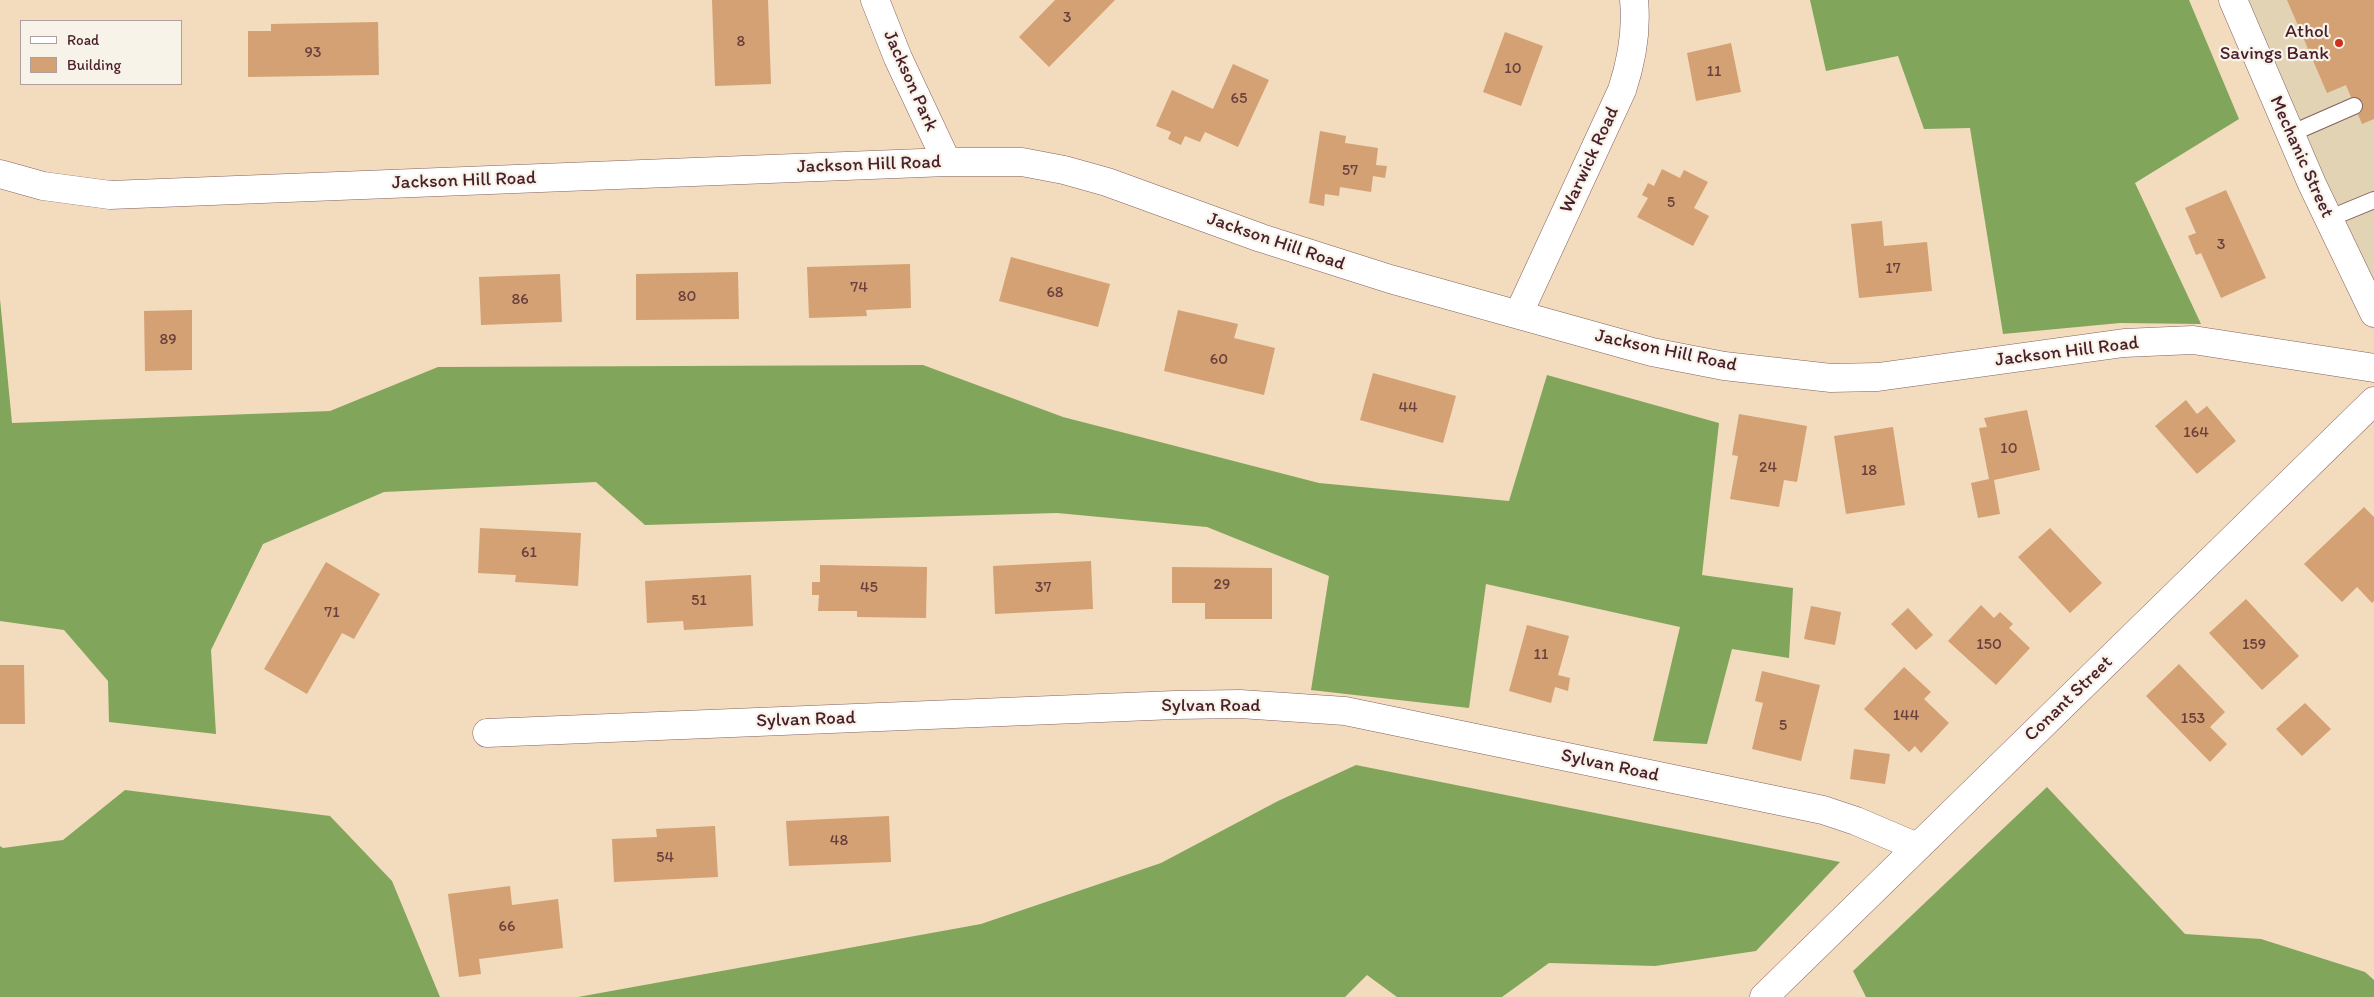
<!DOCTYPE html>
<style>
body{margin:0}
#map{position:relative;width:2374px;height:997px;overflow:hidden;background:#f3dbbd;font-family:Itim,sans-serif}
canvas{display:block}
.legend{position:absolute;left:20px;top:20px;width:162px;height:65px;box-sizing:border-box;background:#f7f3e8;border:1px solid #b29e9c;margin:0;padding:6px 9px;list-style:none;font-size:15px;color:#4a1f2b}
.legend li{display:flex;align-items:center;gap:10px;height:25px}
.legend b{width:25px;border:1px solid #b29e9c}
</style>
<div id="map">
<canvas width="2374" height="997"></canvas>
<ul class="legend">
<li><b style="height:6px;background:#fff"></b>Road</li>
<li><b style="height:14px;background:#d3a173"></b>Building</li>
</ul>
</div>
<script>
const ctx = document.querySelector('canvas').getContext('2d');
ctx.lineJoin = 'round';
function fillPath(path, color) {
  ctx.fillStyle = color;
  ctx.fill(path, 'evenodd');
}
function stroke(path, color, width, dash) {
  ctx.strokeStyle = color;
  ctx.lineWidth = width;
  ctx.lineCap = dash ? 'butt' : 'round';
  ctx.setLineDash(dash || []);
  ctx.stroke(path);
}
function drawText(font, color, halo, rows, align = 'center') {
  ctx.font = font + ' Itim,sans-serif';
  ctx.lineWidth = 4.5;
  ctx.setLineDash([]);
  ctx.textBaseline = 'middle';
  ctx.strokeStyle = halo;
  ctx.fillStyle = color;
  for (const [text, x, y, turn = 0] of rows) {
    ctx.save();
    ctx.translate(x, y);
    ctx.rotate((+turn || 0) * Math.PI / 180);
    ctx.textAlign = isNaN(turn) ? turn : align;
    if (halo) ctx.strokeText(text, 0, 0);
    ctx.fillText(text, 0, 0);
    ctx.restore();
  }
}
fillPath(new Path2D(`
 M 2233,0 L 2374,0 L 2374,313 Z`), '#e1d3b4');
fillPath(new Path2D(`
 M 1810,0 L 2189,0 L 2239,119 L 2135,183 L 2201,324 L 2120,323 L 2003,334 L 1970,128 L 1924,129 L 1898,56 L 1826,71 Z
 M 0,299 L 12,423 L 330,411 L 438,367 L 923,365 L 1063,417 L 1319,483 L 1509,501 L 1547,375 L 1719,423 L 1702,575 L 1793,588 L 1789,658 L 1732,649 L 1707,744 L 1653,741 L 1680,627 L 1486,584 L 1469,708 L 1311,690 L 1329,576 L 1207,527 L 1057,513 L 645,525 L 596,482 L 384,492 L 263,544 L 211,650 L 216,734 L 109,722 L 108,681 L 64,630 L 0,621 Z
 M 1356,765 L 1840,862 L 1756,951 L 1655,966 L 1549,963 L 1502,997 L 1397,997 L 1367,975 L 1345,997 L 578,997 L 981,924 L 1161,863 L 1278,801 Z
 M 2047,787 L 2185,934 L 2261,939 L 2365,972 L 2374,980 L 2374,997 L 1866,997 L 1853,971 Z
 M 125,790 L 330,816 L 392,881 L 440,997 L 0,997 L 0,846 L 3,848 L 63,840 Z`), '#81a65b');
fillPath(new Path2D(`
 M 712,0 L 768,0 L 771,84 L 715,86 Z
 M 1055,0 L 1115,0 L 1049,67 L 1019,37 Z
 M 2287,0 L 2374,0 L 2374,119 L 2362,124 L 2346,85 L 2327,93 Z
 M 378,22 L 379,75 L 248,77 L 248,31 L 271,31 L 271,24 Z
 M 1505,32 L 1543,46 L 1521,106 L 1483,92 Z
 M 1731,43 L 1741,92 L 1696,101 L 1687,53 Z
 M 1233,64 L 1269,80 L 1238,147 L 1205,132 L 1200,142 L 1185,136 L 1181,145 L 1168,139 L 1171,132 L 1156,126 L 1172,90 L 1213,109 Z
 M 1320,131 L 1346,136 L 1345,143 L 1378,148 L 1376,165 L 1387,166 L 1385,178 L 1373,176 L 1371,192 L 1340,187 L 1339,196 L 1325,194 L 1324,206 L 1309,203 Z
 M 1662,169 L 1680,178 L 1684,170 L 1708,182 L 1694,208 L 1709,216 L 1693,246 L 1637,217 L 1648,198 L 1642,195 L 1648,183 L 1654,186 Z
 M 2226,190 L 2266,278 L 2221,298 L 2201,253 L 2196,255 L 2188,236 L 2196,233 L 2185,208 Z
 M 1882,221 L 1884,246 L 1927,242 L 1932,291 L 1859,298 L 1851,224 Z
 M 1011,257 L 1110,284 L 1098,327 L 999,301 Z
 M 910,264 L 911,308 L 866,310 L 867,316 L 809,318 L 807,267 Z
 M 738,272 L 739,319 L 636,320 L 636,274 Z
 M 560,274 L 562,322 L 481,325 L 479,277 Z
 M 192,310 L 192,370 L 145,371 L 144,311 Z
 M 1178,310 L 1238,324 L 1234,338 L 1275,348 L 1264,395 L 1164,371 Z
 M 1373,373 L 1456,396 L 1443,443 L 1360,420 Z
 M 2186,400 L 2197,414 L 2207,406 L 2236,441 L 2197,474 L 2155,426 Z
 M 2027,410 L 2040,470 L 1994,480 L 2000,514 L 1978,518 L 1971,483 L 1989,479 L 1979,428 L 1987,427 L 1984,418 Z
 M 1739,414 L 1807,426 L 1797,482 L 1784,480 L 1779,507 L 1730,499 L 1738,456 L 1732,455 Z
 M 1893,427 L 1905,505 L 1846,514 L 1834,436 Z
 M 2364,507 L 2374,517 L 2374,601 L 2372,603 L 2357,587 L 2342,602 L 2304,564 Z
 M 480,528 L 581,533 L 578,586 L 515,582 L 516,575 L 478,573 Z
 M 2050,528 L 2102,583 L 2070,613 L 2018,557 Z
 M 1091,561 L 1093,609 L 995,614 L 993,566 Z
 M 326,562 L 380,594 L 354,639 L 342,633 L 307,694 L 264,669 Z
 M 820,565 L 927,567 L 926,618 L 857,617 L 857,611 L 818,611 L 819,595 L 812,595 L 812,582 L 820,582 Z
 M 1172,567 L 1272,568 L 1272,619 L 1205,619 L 1205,603 L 1172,603 Z
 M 751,575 L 753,626 L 684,630 L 683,621 L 647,623 L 645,581 Z
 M 2246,599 L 2299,656 L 2262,690 L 2209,633 Z
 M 1981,605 L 1994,618 L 2000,612 L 2013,624 L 2009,628 L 2030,648 L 1996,685 L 1948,641 Z
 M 1811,606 L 1841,612 L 1835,645 L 1804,639 Z
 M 1908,608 L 1933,635 L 1916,650 L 1891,624 Z
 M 1527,625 L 1569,636 L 1558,675 L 1570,678 L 1568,691 L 1555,687 L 1551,703 L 1509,691 Z
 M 2179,664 L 2225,712 L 2210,727 L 2227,744 L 2210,762 L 2146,696 Z
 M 0,665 L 24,665 L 25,724 L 0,724 Z
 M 1904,667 L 1931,692 L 1924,699 L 1949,723 L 1921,753 L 1915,746 L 1909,752 L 1864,709 Z
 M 1762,671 L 1820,685 L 1801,761 L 1752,749 L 1763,703 L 1755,701 Z
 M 2305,703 L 2331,729 L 2302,756 L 2276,729 Z
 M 1854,749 L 1890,754 L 1885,784 L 1850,779 Z
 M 889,816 L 891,862 L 789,866 L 786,821 Z
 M 715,826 L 718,877 L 614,882 L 612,839 L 657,837 L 656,829 Z
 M 510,886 L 512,905 L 558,899 L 563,948 L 479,959 L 481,974 L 459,977 L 448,894 Z`), '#d3a173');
const service = new Path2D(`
 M 2290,134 L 2354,106
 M 2328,219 L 2374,200`);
const minor = new Path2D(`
 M 875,0 L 898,58 L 947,162
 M 2233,0 L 2312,184 L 2374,313
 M 0,174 L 43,186 L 110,195 L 947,162 L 1022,162 L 1064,170 L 1107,182 L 1261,238 L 1390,279 L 1652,352 L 1724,366 L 1831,378 L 1878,377 L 2124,343 L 2193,340 L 2374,368
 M 1519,313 L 1622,90 C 1632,60 1637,31 1634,0
 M 487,733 L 1175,705 L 1240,704 L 1345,711 L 1823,810 L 1856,821 L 1917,847
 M 1764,997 L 2374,401`);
stroke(service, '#85615e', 18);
stroke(minor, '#85615e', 29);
stroke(service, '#fff', 16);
stroke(minor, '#fff', 28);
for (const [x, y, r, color] of [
 [2339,43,5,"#c8321e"]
]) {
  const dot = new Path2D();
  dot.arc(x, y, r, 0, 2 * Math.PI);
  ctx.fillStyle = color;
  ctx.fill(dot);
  stroke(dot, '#f7f3e8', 2);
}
drawText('16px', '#6c403d', null, [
 ["3",1067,18],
 ["8",741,42],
 ["93",313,53],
 ["10",1513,69],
 ["11",1714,72],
 ["65",1239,99],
 ["57",1350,171],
 ["5",1671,203],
 ["3",2221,245],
 ["17",1893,269],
 ["74",859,288],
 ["68",1055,293],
 ["80",687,297],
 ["86",520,300],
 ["89",168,340],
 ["60",1219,360],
 ["44",1408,408],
 ["164",2196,433],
 ["10",2009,449],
 ["24",1768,468],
 ["18",1869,471],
 ["61",529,553],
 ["29",1222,585],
 ["45",869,588],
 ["37",1043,588],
 ["51",699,601],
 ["71",332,613],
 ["150",1989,645],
 ["159",2254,645],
 ["11",1541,655],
 ["144",1906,716],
 ["153",2193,719],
 ["5",1783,726],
 ["48",839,841],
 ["54",665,858],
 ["66",507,927]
]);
drawText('19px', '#4a1f2b', '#f7f3e8', [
 ["Athol",2329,32],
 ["Savings Bank",2329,54]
], 'right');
drawText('19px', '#4a1f2b', '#f7f3e8', [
 ["Jackson Park",910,81,66],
 ["Mechanic Street",2301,157,66],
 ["Warwick Road",1590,160,-65],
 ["Jackson Hill Road",869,165,-2],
 ["Jackson Hill Road",464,181,-2],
 ["Jackson Hill Road",1276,242,19],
 ["Jackson Hill Road",1666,351,12],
 ["Jackson Hill Road",2067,352,-7],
 ["Conant Street",2069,699,-44],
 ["Sylvan Road",1211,706],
 ["Sylvan Road",806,720,-2],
 ["Sylvan Road",1610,766,12]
]);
</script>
